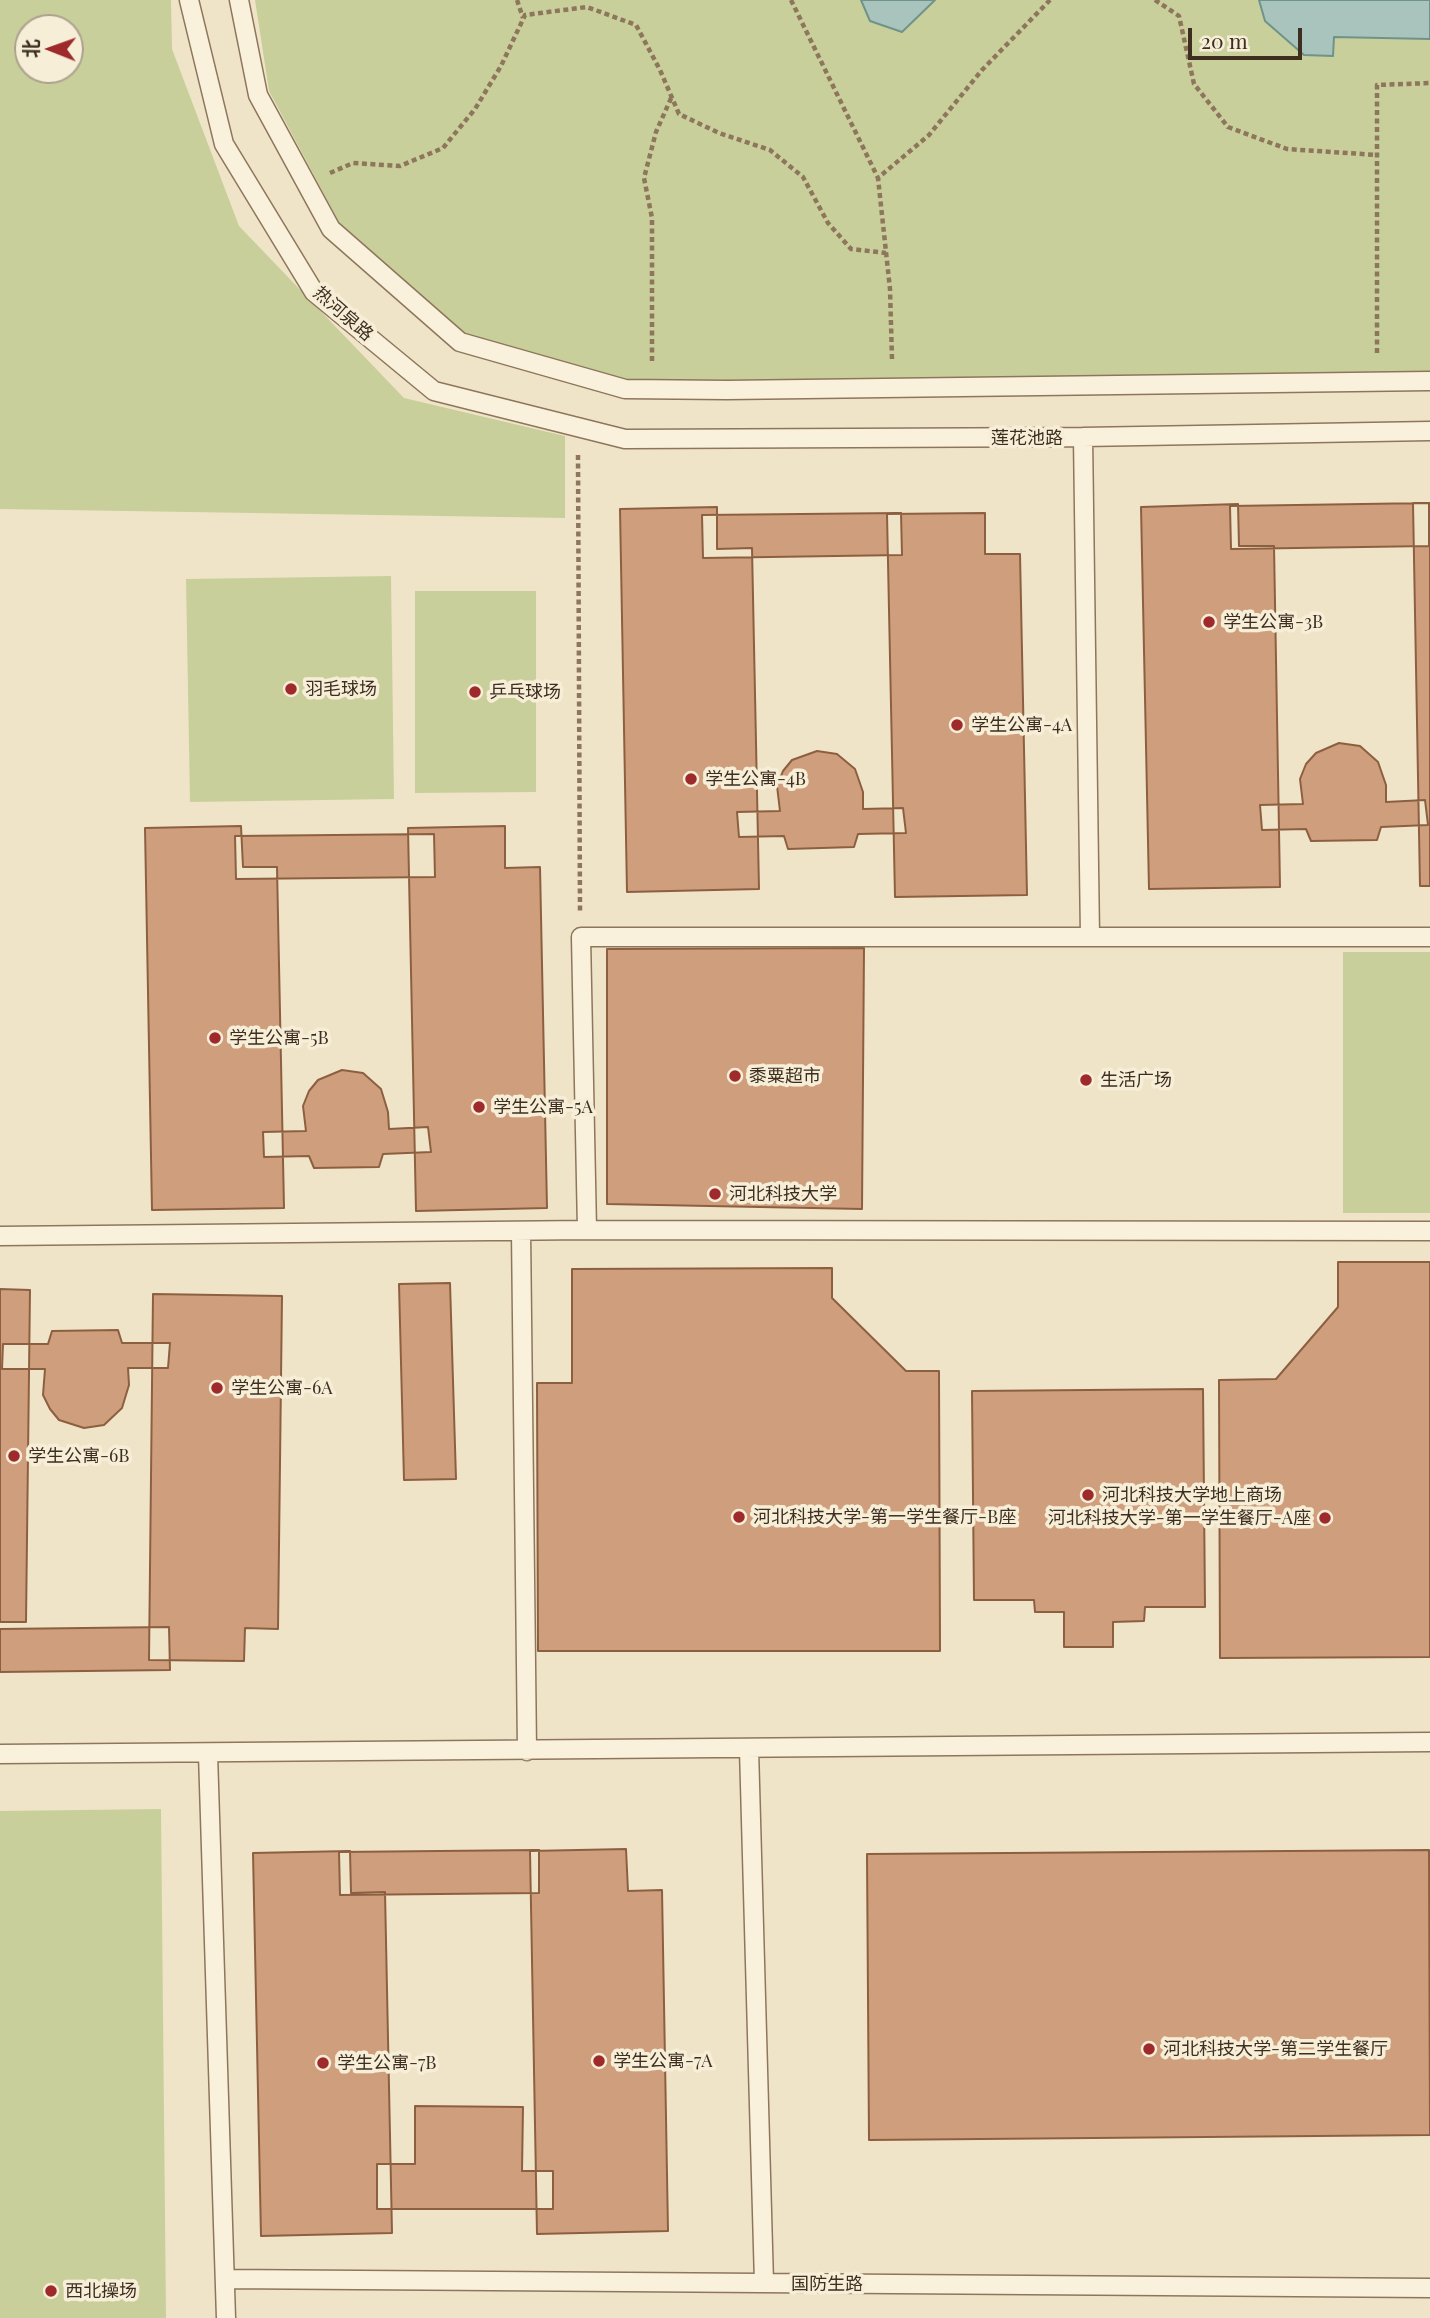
<!DOCTYPE html>
<meta charset="utf-8">
<style>
body{margin:0}
#map{position:relative;width:1430px;height:2318px;overflow:hidden;background:#f0e4c8;font-family:"Playfair Display","Noto Sans SC",serif}
canvas{display:block}
.north{position:absolute;left:14px;top:14px;width:70px;height:70px;box-sizing:border-box;background:#f7eed8;border:2px solid #ada18e;border-radius:50%;rotate:271deg;font-size:19px;font-weight:700;line-height:28px;text-align:center;color:#3d2e20}
.north::after{content:'';display:block;margin:auto;width:24px;height:32px;background:#9e2a2b;clip-path:polygon(50% 0,100% 100%,50% 72%,0 100%)}
.scale{position:absolute;left:1188px;top:28px;width:114px;height:32px;box-sizing:border-box;border:4px solid #3d2e20;border-top:0;padding-left:9px;font-size:21px;line-height:24px;white-space:nowrap;color:#3d2e20;-webkit-text-stroke:5px #f7eed8;paint-order:stroke}
</style>
<div id="map">
<canvas width="1430" height="2318"></canvas>
<div class="north">北</div>
<div class="scale">20 m</div>
</div>
<script>
const ctx = document.querySelector('canvas').getContext('2d');
ctx.lineJoin = 'round';
function fillPath(path, color) {
  ctx.fillStyle = color;
  ctx.fill(path, 'evenodd');
}
function stroke(path, color, width, dash) {
  ctx.strokeStyle = color;
  ctx.lineWidth = width;
  ctx.lineCap = dash ? 'butt' : 'round';
  ctx.setLineDash(dash || []);
  ctx.stroke(path);
}
function drawText(font, color, halo, rows, align = 'center') {
  ctx.font = font + ' "Playfair Display","Noto Sans SC",serif';
  ctx.lineWidth = 7;
  ctx.setLineDash([]);
  ctx.textBaseline = 'middle';
  ctx.strokeStyle = halo;
  ctx.fillStyle = color;
  for (const [text, x, y, turn = 0] of rows) {
    ctx.save();
    ctx.translate(x, y);
    ctx.rotate((+turn || 0) * Math.PI / 180);
    ctx.textAlign = isNaN(turn) ? turn : align;
    if (halo) ctx.strokeText(text, 0, 0);
    ctx.fillText(text, 0, 0);
    ctx.restore();
  }
}
fillPath(new Path2D(`
 M 0,0 L 171,0 L 172,49 L 239,226 L 404,398 L 565,436 L 565,518 L 0,509 ZM 28,28 L 70,28 L 70,70 L 28,70 Z
 M 255,0 L 1430,0 L 1430,374 L 628,385 L 464,335 L 340,224 L 269,91 Z
 M 391,576 L 394,799 L 190,802 L 186,579 Z
 M 415,591 L 536,591 L 536,792 L 415,793 Z
 M 1343,952 L 1430,952 L 1430,1213 L 1343,1213 Z
 M 161,1809 L 166,2318 L 0,2318 L 0,1811 Z`), '#c9cf9b');
const water = new Path2D(`
 M 861,0 L 935,0 L 902,32 L 870,21 Z
 M 1259,0 L 1430,0 L 1430,39 L 1334,37 L 1333,56 L 1304,55 L 1265,21 Z`);
fillPath(water, '#a9c4bc');
stroke(water, '#6f938a', 2);
const building = new Path2D(`
 M 1413,503 L 1430,503 L 1430,886 L 1420,886 Z
 M 1429,503 L 1429,546 L 1231,549 L 1230,506 Z
 M 1238,504 L 1239,546 L 1274,546 L 1280,887 L 1149,889 L 1141,507 Z
 M 717,507 L 717,549 L 752,548 L 759,889 L 627,892 L 620,509 Z
 M 901,513 L 902,555 L 703,558 L 702,515 Z
 M 985,513 L 985,554 L 1020,554 L 1027,895 L 895,897 L 887,514 Z
 M 1339,743 L 1360,746 L 1378,762 L 1386,785 L 1386,802 L 1425,800 L 1428,825 L 1381,827 L 1377,840 L 1311,841 L 1306,829 L 1262,830 L 1260,805 L 1303,804 L 1300,779 L 1306,764 L 1316,753 Z
 M 817,751 L 837,754 L 855,769 L 863,792 L 863,809 L 903,808 L 906,833 L 858,834 L 854,847 L 788,849 L 784,836 L 739,837 L 737,812 L 780,811 L 777,786 L 783,771 L 792,760 Z
 M 241,826 L 243,867 L 277,867 L 284,1208 L 152,1210 L 145,828 Z
 M 505,826 L 505,868 L 540,867 L 547,1208 L 416,1211 L 408,828 Z
 M 434,834 L 435,877 L 236,879 L 235,836 Z
 M 864,948 L 862,1209 L 607,1204 L 607,949 Z
 M 342,1070 L 363,1073 L 381,1089 L 388,1112 L 389,1129 L 428,1127 L 431,1152 L 383,1154 L 379,1167 L 314,1168 L 309,1156 L 264,1157 L 263,1132 L 306,1131 L 303,1106 L 309,1091 L 318,1080 Z
 M 1338,1262 L 1430,1262 L 1430,1657 L 1220,1658 L 1219,1380 L 1276,1379 L 1338,1307 Z
 M 832,1268 L 832,1298 L 906,1371 L 939,1371 L 940,1651 L 538,1651 L 537,1383 L 572,1383 L 572,1269 Z
 M 450,1283 L 456,1479 L 404,1480 L 399,1284 Z
 M 0,1289 L 30,1290 L 26,1622 L 0,1622 Z
 M 153,1294 L 282,1296 L 278,1629 L 245,1628 L 244,1661 L 149,1660 Z
 M 118,1330 L 122,1343 L 170,1343 L 168,1368 L 128,1368 L 129,1385 L 122,1408 L 104,1425 L 84,1428 L 59,1420 L 50,1409 L 43,1395 L 45,1369 L 2,1369 L 3,1344 L 48,1344 L 52,1331 Z
 M 1203,1389 L 1205,1607 L 1145,1607 L 1144,1621 L 1113,1622 L 1113,1647 L 1064,1647 L 1064,1612 L 1035,1612 L 1034,1600 L 974,1600 L 972,1391 Z
 M 169,1627 L 170,1670 L 0,1672 L 0,1629 Z
 M 626,1849 L 628,1891 L 662,1890 L 668,2231 L 537,2234 L 530,1851 Z
 M 539,1850 L 539,1893 L 340,1895 L 339,1852 Z
 M 1429,1850 L 1430,2135 L 869,2140 L 867,1854 Z
 M 350,1851 L 351,1893 L 385,1892 L 392,2233 L 261,2236 L 253,1853 Z
 M 415,2106 L 523,2107 L 522,2171 L 553,2171 L 553,2209 L 377,2209 L 377,2164 L 415,2164 Z`);
fillPath(building, '#cf9f7d');
stroke(building, '#8d5f41', 2);
const lane = new Path2D(`
 M 189,0 L 224,144 L 314,292 L 434,391 L 625,439 L 1083,437 L 1430,431
 M 239,0 L 258,95 L 331,229 L 460,342 L 625,389 L 727,390 L 1430,381
 M 1083,437 L 1090,937
 M 587,1230 L 1430,1231
 M 521,1231 L 527,1751
 M 0,1236 L 587,1230 L 581,937 L 1430,937
 M 749,1749 L 764,2283
 M 0,1754 L 1430,1742
 M 208,1754 L 226,2318
 M 225,2279 L 1430,2288`);
stroke(lane, '#8d765c', 21);
stroke(new Path2D(`
 M 517,0 L 523,18
 M 791,0 L 878,178
 M 1155,0 L 1179,16 L 1194,84 L 1228,127 L 1287,149 L 1377,155
 M 330,173 L 353,163 L 400,166 L 443,148 L 475,109 L 501,66 L 525,15 L 587,7 L 636,25 L 660,70 L 679,114 L 719,133 L 770,150 L 803,177 L 828,223 L 851,249 L 886,253
 M 1377,353 L 1377,85 L 1430,83
 M 892,359 L 890,289 L 878,178 L 929,135 L 982,70 L 1050,0
 M 652,361 L 652,218 L 644,178 L 656,132 L 672,96
 M 578,455 L 580,911`), '#8d765c', 4.5, [5, 3.5]);
stroke(lane, '#faf1dc', 18);
for (const [x, y, r, color] of [
 [1209,622,7,"#9e2a2b"],
 [291,689,7,"#9e2a2b"],
 [475,692,7,"#9e2a2b"],
 [957,725,7,"#9e2a2b"],
 [691,779,7,"#9e2a2b"],
 [215,1038,7,"#9e2a2b"],
 [735,1076,7,"#9e2a2b"],
 [1086,1080,7,"#9e2a2b"],
 [479,1107,7,"#9e2a2b"],
 [715,1194,7,"#9e2a2b"],
 [217,1388,7,"#9e2a2b"],
 [14,1456,7,"#9e2a2b"],
 [1088,1495,7,"#9e2a2b"],
 [739,1517,7,"#9e2a2b"],
 [1325,1518,7,"#9e2a2b"],
 [1149,2049,7,"#9e2a2b"],
 [599,2061,7,"#9e2a2b"],
 [323,2063,7,"#9e2a2b"],
 [51,2291,7,"#9e2a2b"]
]) {
  const dot = new Path2D();
  dot.arc(x, y, r, 0, 2 * Math.PI);
  ctx.fillStyle = color;
  ctx.fill(dot);
  stroke(dot, '#f7eed8', 2.5);
}
drawText('18px', '#3d2e20', '#f7eed8', [
 ["热河泉路",343,314,41],
 ["莲花池路",1027,438],
 ["国防生路",827,2284]
]);
drawText('18px', '#3d2e20', '#f7eed8', [
 ["学生公寓-3B",1223,622],
 ["羽毛球场",305,689],
 ["乒乓球场",489,692],
 ["学生公寓-4A",971,725],
 ["学生公寓-4B",705,779],
 ["学生公寓-5B",229,1038],
 ["黍粟超市",749,1076],
 ["生活广场",1100,1080],
 ["学生公寓-5A",493,1107],
 ["河北科技大学",729,1194],
 ["学生公寓-6A",231,1388],
 ["学生公寓-6B",28,1456],
 ["河北科技大学地上商场",1102,1495],
 ["河北科技大学-第一学生餐厅-B座",753,1517],
 ["河北科技大学-第一学生餐厅-A座",1311,1518,"right"],
 ["河北科技大学-第二学生餐厅",1163,2049],
 ["学生公寓-7A",613,2061],
 ["学生公寓-7B",337,2063],
 ["西北操场",65,2291]
], 'left');
</script>
